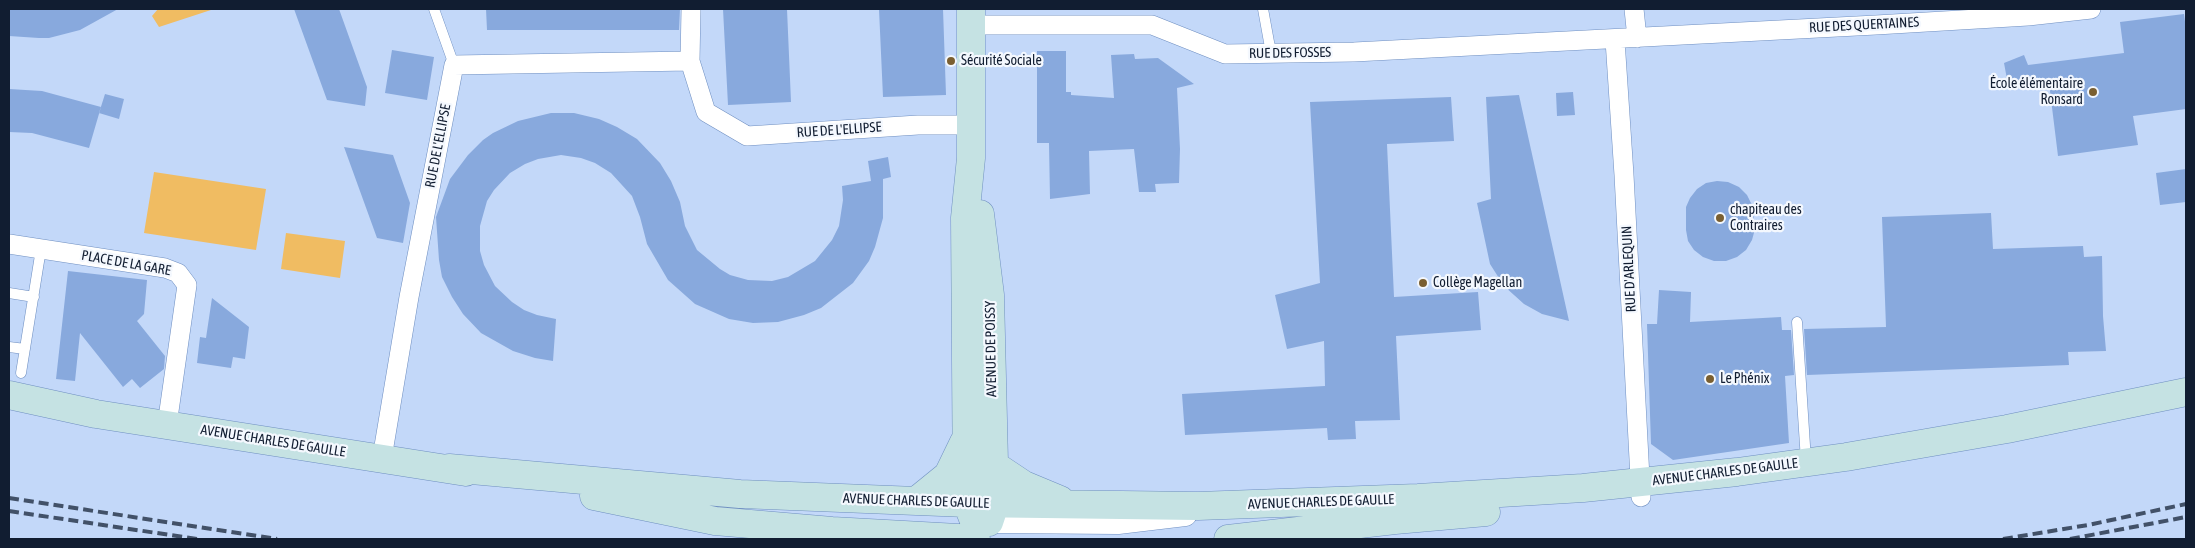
<!DOCTYPE html>
<meta charset="utf-8">
<style>
body{margin:0}
#map{position:relative;width:2195px;height:548px;overflow:hidden;background:#c3d8f9;font-family:"Asap Condensed",sans-serif}
canvas{display:block}
.frame{position:absolute;inset:0;border:10px solid #111d31;pointer-events:none}
</style>
<div id="map">
<canvas width="2195" height="548"></canvas>
<div class="frame"></div>
</div>
<script>
const ctx = document.querySelector('canvas').getContext('2d');
ctx.lineJoin = 'round';
function fillPath(path, color) {
  ctx.fillStyle = color;
  ctx.fill(path, 'evenodd');
}
function stroke(path, color, width, dash) {
  ctx.strokeStyle = color;
  ctx.lineWidth = width;
  ctx.lineCap = dash ? 'butt' : 'round';
  ctx.setLineDash(dash || []);
  ctx.stroke(path);
}
function drawText(font, color, halo, rows, align = 'center') {
  ctx.font = font + ' "Asap Condensed",sans-serif';
  ctx.lineWidth = 4.5;
  ctx.setLineDash([]);
  ctx.textBaseline = 'middle';
  ctx.strokeStyle = halo;
  ctx.fillStyle = color;
  for (const [text, x, y, turn = 0] of rows) {
    ctx.save();
    ctx.translate(x, y);
    ctx.rotate((+turn || 0) * Math.PI / 180);
    ctx.textAlign = isNaN(turn) ? turn : align;
    if (halo) ctx.strokeText(text, 0, 0);
    ctx.fillText(text, 0, 0);
    ctx.restore();
  }
}
fillPath(new Path2D(`
 M 158,9 L 214,9 L 159,27 L 152,16 Z
 M 154,172 L 266,189 L 256,250 L 144,233 Z
 M 286,233 L 345,241 L 340,278 L 281,269 Z`), '#f0bc62');
fillPath(new Path2D(`
 M 9,9 L 118,9 L 80,30 L 49,38 L 39,38 L 9,36 Z
 M 294,9 L 339,9 L 367,87 L 365,106 L 327,100 Z
 M 486,9 L 680,9 L 679,30 L 487,30 Z
 M 723,9 L 787,9 L 791,102 L 728,105 Z
 M 879,9 L 943,9 L 946,95 L 883,97 Z
 M 2184,14 L 2186,29 L 2186,109 L 2133,116 L 2138,145 L 2058,156 L 2049,83 L 2021,84 L 2009,90 L 2004,63 L 2024,55 L 2028,65 L 2124,53 L 2120,22 Z
 M 392,50 L 434,57 L 427,100 L 385,93 Z
 M 1037,51 L 1066,51 L 1066,92 L 1071,92 L 1071,95 L 1114,98 L 1111,55 L 1134,54 L 1135,59 L 1158,58 L 1194,84 L 1177,88 L 1180,149 L 1179,183 L 1155,184 L 1156,192 L 1139,192 L 1134,149 L 1089,151 L 1090,194 L 1050,199 L 1049,143 L 1037,143 Z
 M 9,89 L 42,91 L 101,107 L 89,148 L 32,133 L 9,132 Z
 M 1573,92 L 1575,115 L 1557,116 L 1556,93 Z
 M 105,94 L 124,99 L 119,119 L 99,113 Z
 M 1519,95 L 1522,109 L 1569,321 L 1542,314 L 1524,304 L 1504,286 L 1490,264 L 1477,203 L 1491,199 L 1486,97 Z
 M 1451,97 L 1454,141 L 1387,144 L 1394,297 L 1478,292 L 1481,330 L 1396,336 L 1400,420 L 1355,421 L 1356,439 L 1328,440 L 1327,428 L 1185,435 L 1182,394 L 1325,386 L 1324,341 L 1287,349 L 1275,295 L 1320,283 L 1310,102 Z
 M 551,113 L 574,113 L 599,119 L 617,127 L 637,139 L 660,163 L 671,181 L 680,202 L 685,226 L 697,250 L 720,269 L 730,275 L 748,280 L 772,281 L 788,277 L 815,261 L 832,240 L 839,226 L 843,200 L 842,186 L 871,181 L 868,161 L 888,157 L 891,177 L 883,179 L 883,218 L 875,247 L 869,261 L 853,283 L 821,308 L 804,315 L 778,322 L 753,323 L 729,319 L 695,304 L 668,280 L 647,244 L 640,217 L 632,196 L 611,173 L 595,163 L 581,158 L 561,155 L 538,159 L 525,164 L 510,173 L 494,190 L 487,201 L 480,226 L 480,251 L 484,265 L 495,286 L 512,302 L 524,310 L 537,315 L 556,319 L 553,361 L 535,358 L 513,351 L 481,333 L 463,314 L 452,297 L 442,277 L 439,260 L 436,217 L 450,179 L 468,155 L 483,140 L 493,133 L 518,121 Z
 M 344,147 L 393,155 L 410,203 L 403,243 L 377,238 Z
 M 2186,169 L 2186,202 L 2160,205 L 2156,173 Z
 M 1717,181 L 1728,182 L 1739,187 L 1747,195 L 1752,205 L 1755,229 L 1752,240 L 1746,250 L 1737,257 L 1726,261 L 1714,261 L 1703,257 L 1694,250 L 1688,241 L 1686,230 L 1686,207 L 1690,198 L 1697,189 L 1706,183 Z
 M 1991,213 L 1993,249 L 2083,246 L 2084,257 L 2102,256 L 2103,316 L 2106,351 L 2068,352 L 2069,365 L 1807,375 L 1804,329 L 1886,327 L 1882,217 Z
 M 68,271 L 147,280 L 144,314 L 137,321 L 165,356 L 164,369 L 140,388 L 132,379 L 123,387 L 80,333 L 75,381 L 56,379 Z
 M 1659,290 L 1691,292 L 1690,322 L 1781,317 L 1782,330 L 1791,330 L 1794,375 L 1785,376 L 1789,443 L 1673,460 L 1651,444 L 1647,324 L 1657,324 Z
 M 212,298 L 249,327 L 245,359 L 233,357 L 231,368 L 197,363 L 200,337 L 206,338 Z`), '#88a9dd');
const service = new Path2D(`
 M 434,9 L 454,65
 M 1263,9 L 1271,53
 M 9,293 L 34,297
 M 1797,322 L 1806,461
 M 9,347 L 25,349
 M 21,373 L 41,249`);
const minor = new Path2D(`
 M 691,9 L 690,61 L 706,112 L 747,136 L 918,125 L 971,125
 M 1634,9 L 1637,38
 M 971,25 L 1152,25 L 1225,54 L 1354,52 L 1876,25 L 2028,16 L 2091,9
 M 1615,40 L 1624,175 L 1641,497
 M 9,244 L 165,268 L 178,273 L 187,285 L 167,425
 M 382,458 L 409,297 L 454,65 L 690,61`);
const tertiary = new Path2D(`
 M 989,521 L 1118,522 L 1185,514`);
const secondary = new Path2D(`
 M 971,9 L 971,158 L 965,218 L 967,503 L 974,521
 M 980,214 L 990,295 L 995,504 L 989,522
 M 9,395 L 96,414 L 466,472
 M 994,465 L 1024,485 L 1060,500
 M 449,468 L 740,494 L 967,503 L 1198,506 L 1418,498 L 1583,488 L 1737,472 L 1846,457 L 2007,429 L 2186,392
 M 594,496 L 715,521 L 832,531 L 976,539
 M 916,501 L 948,475 L 964,442
 M 1228,539 L 1395,520 L 1486,512`);
stroke(service, '#6f8fc1', 11);
stroke(minor, '#6f8fc1', 20);
stroke(tertiary, '#6f8fc1', 25);
stroke(secondary, '#6f8fc1', 29);
stroke(service, '#fff', 10);
stroke(minor, '#fff', 19);
stroke(tertiary, '#fff', 24);
stroke(secondary, '#c5e2e3', 28);
stroke(new Path2D(`
 M 9,498 L 277,539
 M 9,511 L 197,539
 M 2003,539 L 2088,525 L 2186,504
 M 2070,539 L 2186,517`), '#425168', 4, [10, 5]);
for (const [x, y, r, color] of [
 [951,61,5,"#7a5f31"],
 [2093,92,5,"#7a5f31"],
 [1720,218,5,"#7a5f31"],
 [1423,283,5,"#7a5f31"],
 [1710,379,5,"#7a5f31"]
]) {
  const dot = new Path2D();
  dot.arc(x, y, r, 0, 2 * Math.PI);
  ctx.fillStyle = color;
  ctx.fill(dot);
  stroke(dot, '#f4f8fe', 2);
}
drawText('14px', '#111d31', '#f4f8fe', [
 ["RUE DES QUERTAINES",1864,25,-3],
 ["RUE DES FOSSES",1290,53,-1],
 ["RUE DE L'ELLIPSE",839,130,-4],
 ["RUE DE L'ELLIPSE",438,146,-79],
 ["PLACE DE LA GARE",126,263,10],
 ["RUE D'ARLEQUIN",1629,269,-93],
 ["AVENUE DE POISSY",991,349,-91],
 ["AVENUE CHARLES DE GAULLE",273,441,9],
 ["AVENUE CHARLES DE GAULLE",1725,472,-7],
 ["AVENUE CHARLES DE GAULLE",916,501,2],
 ["AVENUE CHARLES DE GAULLE",1321,502,-2]
]);
drawText('14px', '#111d31', '#f4f8fe', [
 ["Sécurité Sociale",961,61],
 ["École élémentaire",2083,84,"right"],
 ["Ronsard",2083,100,"right"],
 ["chapiteau des",1730,210],
 ["Contraires",1730,226],
 ["Collège Magellan",1433,283],
 ["Le Phénix",1720,379]
], 'left');
</script>
